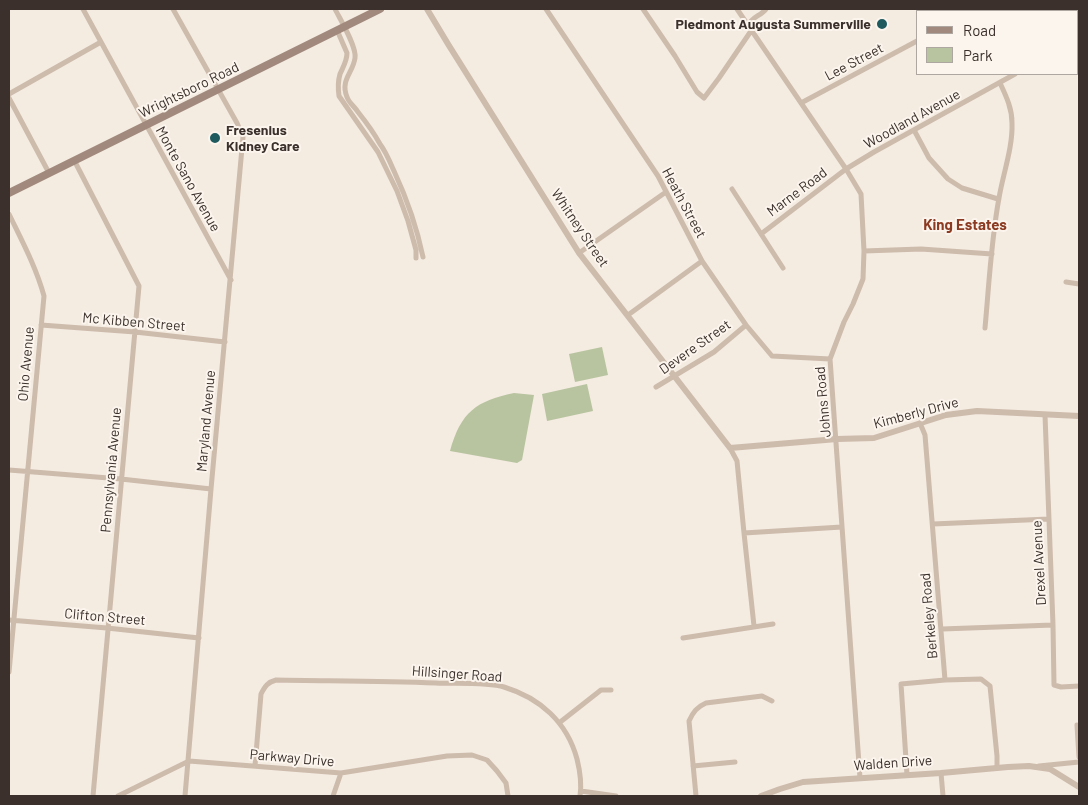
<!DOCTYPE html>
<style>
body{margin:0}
#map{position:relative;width:1088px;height:805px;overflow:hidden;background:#f4ebe1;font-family:Barlow,sans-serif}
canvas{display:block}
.frame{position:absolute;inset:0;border:10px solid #3b302b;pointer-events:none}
.legend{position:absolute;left:916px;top:10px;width:162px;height:65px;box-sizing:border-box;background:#fbf5ee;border:1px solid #aea6a0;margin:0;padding:6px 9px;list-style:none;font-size:15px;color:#3b302b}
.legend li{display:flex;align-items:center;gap:10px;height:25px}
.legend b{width:25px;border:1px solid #aea6a0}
</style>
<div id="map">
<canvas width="1088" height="805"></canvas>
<div class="frame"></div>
<ul class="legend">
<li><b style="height:6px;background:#a18a7d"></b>Road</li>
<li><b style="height:14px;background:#b8c4a0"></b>Park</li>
</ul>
</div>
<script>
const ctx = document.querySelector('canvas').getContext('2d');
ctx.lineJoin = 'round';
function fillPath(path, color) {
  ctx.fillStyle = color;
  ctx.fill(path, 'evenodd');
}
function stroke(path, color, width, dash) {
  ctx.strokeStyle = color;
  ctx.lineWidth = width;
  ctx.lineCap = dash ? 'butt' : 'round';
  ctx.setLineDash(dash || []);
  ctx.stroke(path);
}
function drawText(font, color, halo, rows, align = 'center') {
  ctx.font = font + ' Barlow,sans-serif';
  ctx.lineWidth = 4;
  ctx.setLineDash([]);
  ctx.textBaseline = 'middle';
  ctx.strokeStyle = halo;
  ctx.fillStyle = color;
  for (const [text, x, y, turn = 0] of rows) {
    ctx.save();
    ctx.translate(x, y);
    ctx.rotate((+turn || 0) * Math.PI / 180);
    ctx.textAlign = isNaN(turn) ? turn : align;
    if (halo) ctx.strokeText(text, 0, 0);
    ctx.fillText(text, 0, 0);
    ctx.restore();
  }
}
fillPath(new Path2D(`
 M 602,347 L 608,375 L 575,382 L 569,354 Z
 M 587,384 L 593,411 L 547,421 L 542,394 Z
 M 514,393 L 534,395 L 522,460 L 517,463 L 450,451 C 461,412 476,401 514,393 Z`), '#b8c4a0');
stroke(new Path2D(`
 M 83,9 L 231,280
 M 173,9 L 237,123 L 243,137 L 211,489 L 185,796
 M 335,9 C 340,19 357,47 355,58 C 353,73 340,80 347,97 C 349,103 355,107 358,112 C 366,122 374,133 380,144 C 386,152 390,162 394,171 C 407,199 417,228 423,257
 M 546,9 L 658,176 L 702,261 L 746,325 L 772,356 L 830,359
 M 643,9 L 675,56 L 697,92 L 704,98 L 719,78 L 751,31
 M 737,9 L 846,169 L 861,194 L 864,251 L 863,279 L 853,304 L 844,322 L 830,359 L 860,778
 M 972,11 L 977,9
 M 748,26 C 751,17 761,16 766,9
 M 337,30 L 347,53 C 347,61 343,67 340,74 C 338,81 338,89 339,96 L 378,152 L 397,191 L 408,221 L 416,250 L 416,258
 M 1077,50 L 1079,50
 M 9,94 L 101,42
 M 9,98 L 49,173
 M 801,103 L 917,41
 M 914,130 L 929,158 L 948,179 L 962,188 L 998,199
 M 74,160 L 139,286 L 93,796
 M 732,189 L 783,268
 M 9,214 C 22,241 36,267 44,296 L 9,672
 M 761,234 L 846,169 L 874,152 L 1015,74
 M 864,251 L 921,249 L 992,254
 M 579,253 L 666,192
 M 1066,282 L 1079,284
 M 628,315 L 702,261
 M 41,325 L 135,332 L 225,342
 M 985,328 C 989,285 991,241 999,198 C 1003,174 1013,147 1012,123 C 1012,108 1006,96 1000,83
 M 656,387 L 714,352 L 746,325
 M 1045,415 L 1053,625 L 1054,685 L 1061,687 L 1079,686
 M 920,423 L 925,435 L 945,680
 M 730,448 L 737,461 L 744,533 L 842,527
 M 9,470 L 121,479 L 211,489
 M 933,524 L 1049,519
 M 744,533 L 754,626
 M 9,620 L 107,628 L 199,638
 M 942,629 L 1053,625
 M 683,638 L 773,624
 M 559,723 L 601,690 L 611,690
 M 1077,725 L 1079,757
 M 255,766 L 261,694 C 265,686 268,682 276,680 C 330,681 383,681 436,683 C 455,684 487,682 504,687 C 540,698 567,722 577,759 C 580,771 582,783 580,796
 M 693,766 L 735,762
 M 1039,766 L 1079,762
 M 941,773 L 943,796
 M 907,775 L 901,684 L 945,680 L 981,679 L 990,686 L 997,756 L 997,768
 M 581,791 L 616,796
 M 118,796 L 189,761 L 341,773 L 447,756 L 472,755 L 487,760 L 497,771 L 506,783 L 508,796
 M 333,796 L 341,773
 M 696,796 L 689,721 C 693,712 697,707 706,703 L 762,696 L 772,701`), '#cdbbac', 5);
stroke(new Path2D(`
 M 427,9 L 448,44 L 579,253 L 730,448 L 837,439 L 874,438 L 946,415 L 977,411 L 1079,416
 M 761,796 L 780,789 L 803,782 L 941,773 L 1008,767 L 1029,766 L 1050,769 L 1079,787`), '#cdbbac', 6);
stroke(new Path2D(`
 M 9,193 L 380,9`), '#a18a7d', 8);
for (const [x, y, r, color] of [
 [882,24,6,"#1f5a5e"],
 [215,138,6,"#1f5a5e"]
]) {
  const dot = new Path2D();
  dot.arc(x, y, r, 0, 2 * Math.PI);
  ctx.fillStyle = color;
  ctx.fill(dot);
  stroke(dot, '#fbf5ee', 2);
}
drawText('bold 14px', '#3b302b', '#fbf5ee', [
 ["Piedmont Augusta Summerville",871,24],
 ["Fresenius",226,130,"left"],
 ["Kidney Care",226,146,"left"]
], 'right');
drawText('14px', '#3b302b', '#fbf5ee', [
 ["Lee Street",854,62,-28],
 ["Wrightsboro Road",189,90,-26],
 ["Woodland Avenue",912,119,-29],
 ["Monte Sano Avenue",188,179,61],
 ["Marne Road",797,192,-37],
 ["Heath Street",684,203,62],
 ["Whitney Street",580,228,56],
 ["Mc Kibben Street",134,322,5],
 ["Devere Street",695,347,-35],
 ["Ohio Avenue",26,364,-85],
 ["Johns Road",823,402,-95],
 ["Kimberly Drive",916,413,-15],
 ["Maryland Avenue",206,421,-85],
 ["Pennsylvania Avenue",111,470,-85],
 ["Drexel Avenue",1039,563,-93],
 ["Berkeley Road",929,616,-95],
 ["Clifton Street",105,617,5],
 ["Hillsinger Road",457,674,4],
 ["Parkway Drive",292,758,5],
 ["Walden Drive",893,763,-4]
]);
drawText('bold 15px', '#8c3b22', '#fbf5ee', [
 ["King Estates",965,225]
]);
</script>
